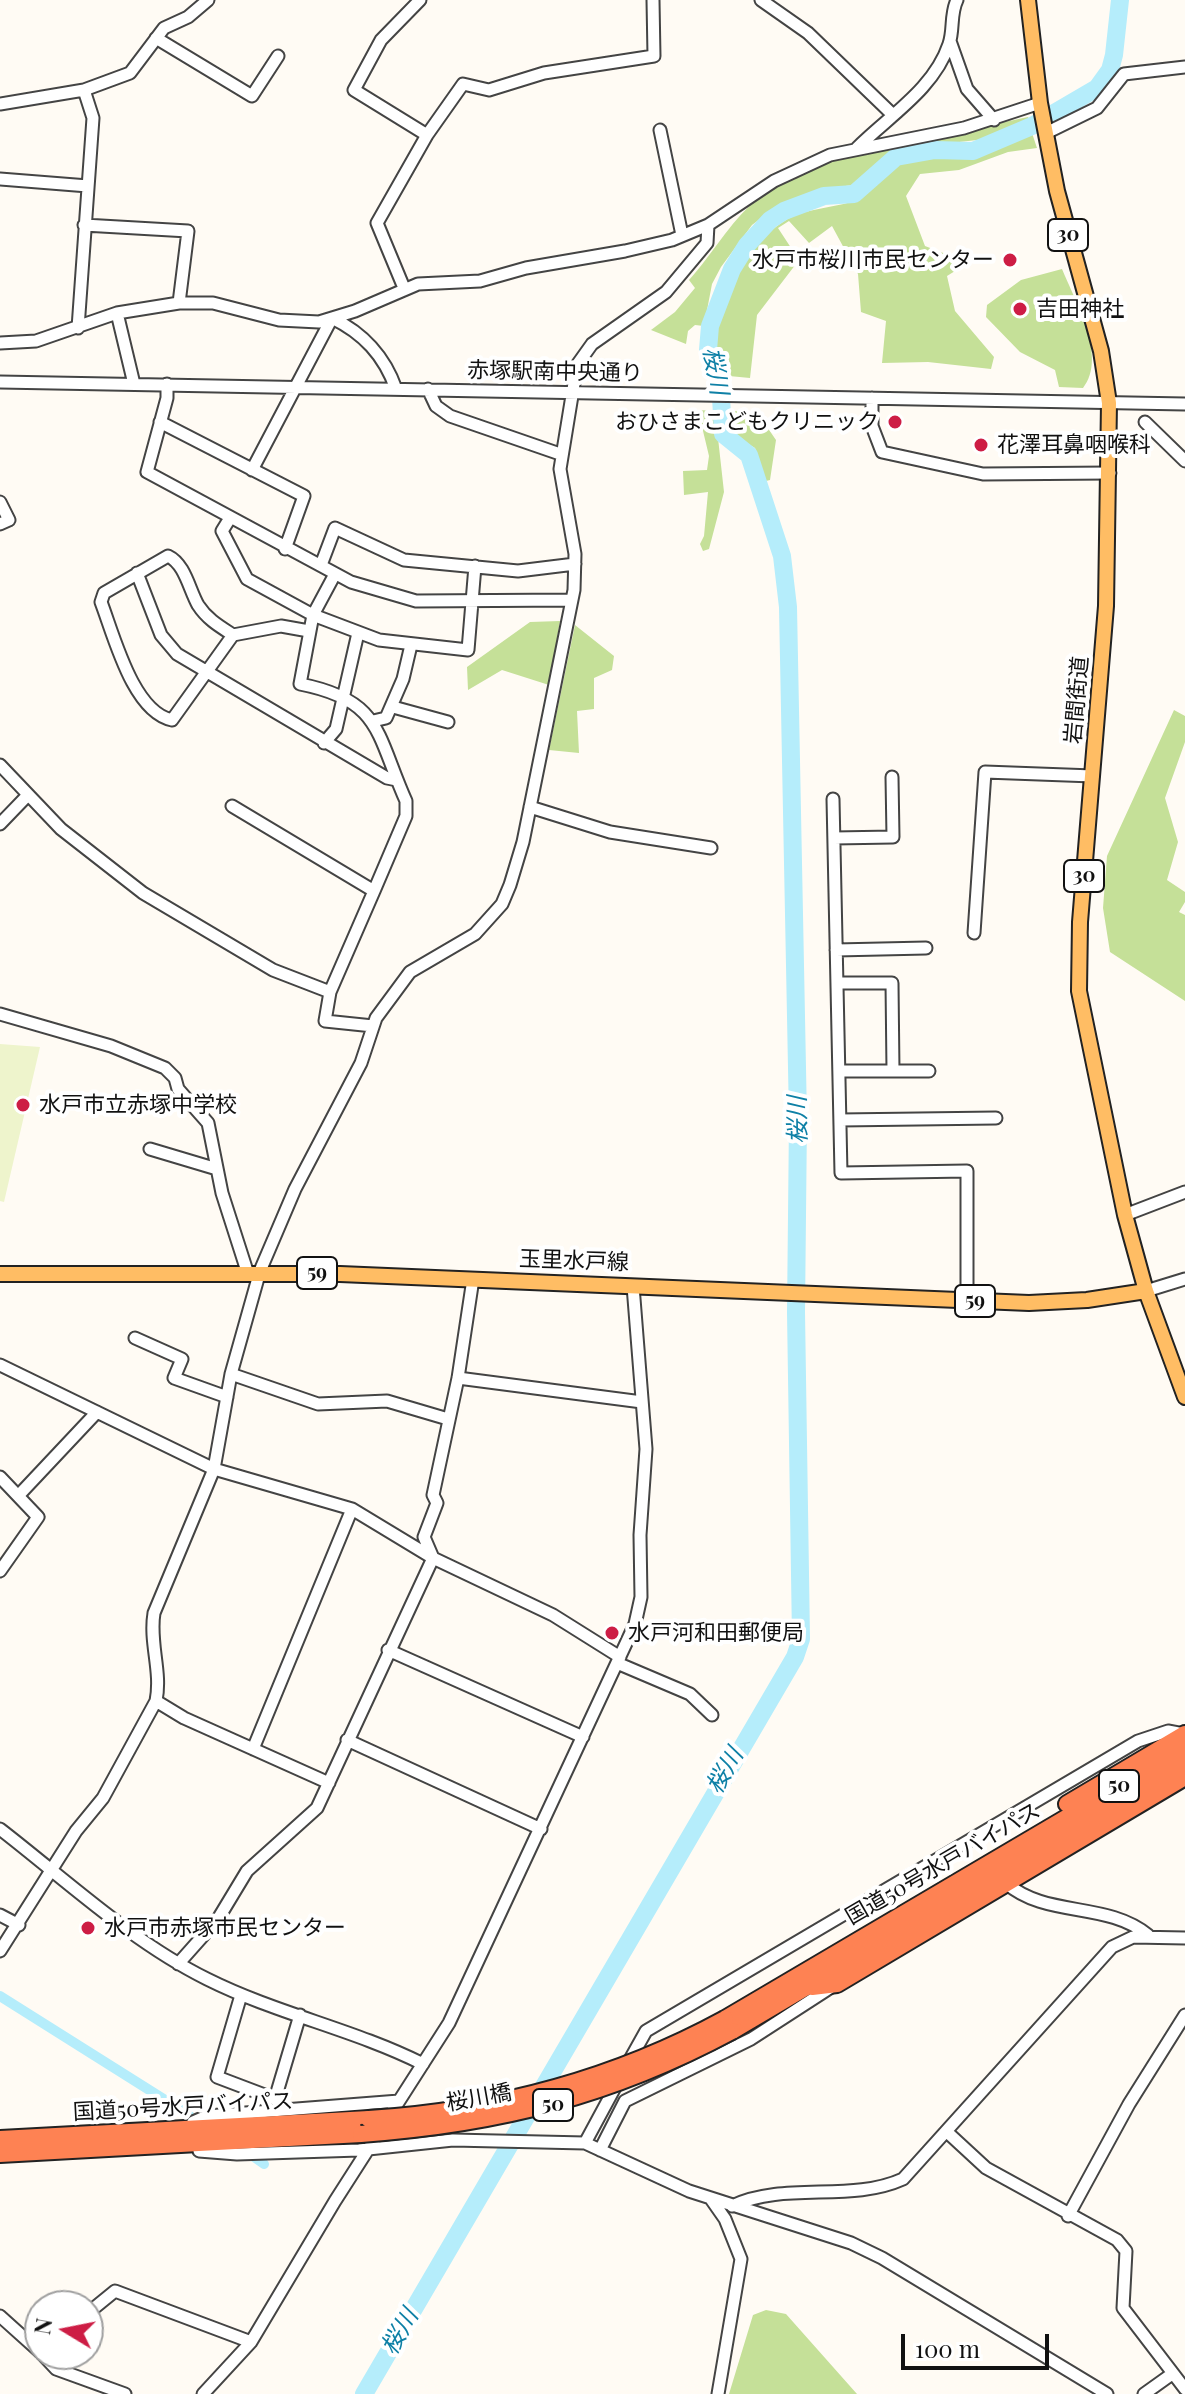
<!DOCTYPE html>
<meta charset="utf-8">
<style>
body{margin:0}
#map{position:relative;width:1185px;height:2394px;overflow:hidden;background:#fffbf4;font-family:"Playfair Display",serif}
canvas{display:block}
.north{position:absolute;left:24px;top:2290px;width:80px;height:80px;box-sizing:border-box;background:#fff;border:2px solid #a0a0a0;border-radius:50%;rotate:280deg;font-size:22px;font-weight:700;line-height:32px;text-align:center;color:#111}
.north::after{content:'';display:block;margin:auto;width:28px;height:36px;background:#cd1d45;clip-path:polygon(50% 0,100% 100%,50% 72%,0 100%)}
.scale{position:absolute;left:901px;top:2334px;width:148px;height:36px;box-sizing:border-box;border:4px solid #111;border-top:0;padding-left:10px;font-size:24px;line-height:28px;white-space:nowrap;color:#111;-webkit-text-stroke:6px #fff;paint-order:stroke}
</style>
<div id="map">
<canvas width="1185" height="2394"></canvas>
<div class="north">N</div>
<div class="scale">100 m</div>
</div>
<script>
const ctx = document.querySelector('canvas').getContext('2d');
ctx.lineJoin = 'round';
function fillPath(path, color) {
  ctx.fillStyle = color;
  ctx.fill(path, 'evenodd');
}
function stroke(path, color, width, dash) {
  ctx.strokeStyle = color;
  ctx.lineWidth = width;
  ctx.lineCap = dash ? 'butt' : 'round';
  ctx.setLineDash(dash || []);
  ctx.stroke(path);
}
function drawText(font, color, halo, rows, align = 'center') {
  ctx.font = font + ' "Playfair Display","Noto Sans JP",serif';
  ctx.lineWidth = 8;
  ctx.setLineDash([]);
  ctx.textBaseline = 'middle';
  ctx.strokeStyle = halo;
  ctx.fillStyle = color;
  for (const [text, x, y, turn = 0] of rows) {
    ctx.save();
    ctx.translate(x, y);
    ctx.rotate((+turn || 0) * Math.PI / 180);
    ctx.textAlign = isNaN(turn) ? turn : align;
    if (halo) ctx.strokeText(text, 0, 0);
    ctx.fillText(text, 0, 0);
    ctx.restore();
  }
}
fillPath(new Path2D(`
 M 1028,117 L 1030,120 L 986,139 L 906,148 L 854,185 L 819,189 L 780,204 L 752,225 L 721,267 L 712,284 L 704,326 L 695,325 L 688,331 L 686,344 L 651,330 L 675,312 L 695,288 L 689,280 C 712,255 730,222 755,201 C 816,150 951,134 1028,117 Z
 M 1032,133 L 1037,148 L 1008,152 L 959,170 L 920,174 L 906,196 L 925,246 L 951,256 L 955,271 L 947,276 L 955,311 L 994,357 L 991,369 L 928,362 L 882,363 L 886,321 L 861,312 L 858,274 L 832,226 L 809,243 L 789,221 L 778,228 L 799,260 L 757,315 L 750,378 L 729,376 C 726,368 720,363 717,355 C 705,311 752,235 792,217 C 811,208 831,208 851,202 C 863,199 882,173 898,165 C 921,152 945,161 970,157 C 993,153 1010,138 1032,133 Z
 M 1062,269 C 1075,301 1108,357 1083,388 L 1059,387 L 1055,370 L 1020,352 L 986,317 L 987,305 L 1021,280 Z
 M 698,410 L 715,411 L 724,492 L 709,549 L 703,551 L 700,544 L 704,536 L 708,492 L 684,495 L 683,471 L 707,470 L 709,456 Z
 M 728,411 L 756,411 L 776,440 L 770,480 L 766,481 L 755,448 L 729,433 Z
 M 560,621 L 549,685 L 502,670 L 468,690 L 467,667 L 530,622 Z
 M 575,625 L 614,656 L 612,670 L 594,678 L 594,709 L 577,711 L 579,753 L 549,750 Z
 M 1174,710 L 1185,716 L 1185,742 L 1165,798 L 1178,842 L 1167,880 L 1185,892 L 1185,902 L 1179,912 L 1185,915 L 1185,1001 L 1110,952 L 1103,908 L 1107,856 Z
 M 766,2310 L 786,2314 L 857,2394 L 729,2394 L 753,2315 Z`), '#c5e098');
fillPath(new Path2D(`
 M 0,1044 L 40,1047 L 4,1202 L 0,1201 Z`), '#eef4cc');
stroke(new Path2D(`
 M 0,1996 L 189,2115
 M 247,2152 L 264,2164`), '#b5edfb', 10);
stroke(new Path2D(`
 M 364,2394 L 795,1657 L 801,1639 L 796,1312 L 798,1119 L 788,607 L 782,556 L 749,455 L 723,434 L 720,378 L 708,350 L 710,326 L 732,269 L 747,245 L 770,220 L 784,211 L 824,196 L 854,194 L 896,157 L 935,150 L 973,151 L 1032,126 L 1097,88 L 1110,70 L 1114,55 L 1120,0`), '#b5edfb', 18);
const minor = new Path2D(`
 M 761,0 L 808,33 L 893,115
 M 156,38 L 252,96 L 278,56
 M 950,41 L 967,89 L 994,120
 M 0,104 L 84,90 L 130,73 L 164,28 L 188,17 L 208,0
 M 660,130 L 682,235
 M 1046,133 L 1097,108 L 1124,74 L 1185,67
 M 427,135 L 463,84 L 489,90 L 544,73 L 654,56 L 653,0
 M 857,148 C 889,116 934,89 949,44 C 954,30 950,14 957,0
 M 0,179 L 88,186
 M 84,225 L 188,231 L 179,303
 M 404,288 L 377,223 L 427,135 L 354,90 L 381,40 L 420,0
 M 117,313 L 134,384
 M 78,328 L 93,118 L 84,90
 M 0,343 L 36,341 L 117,313 L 179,303 L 213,303 L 279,320 L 319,322 L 355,311 L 418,284 L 480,281 L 526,268 L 625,251 L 672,240 L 708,225 L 774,181 L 830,155 L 964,128 L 1040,103
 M 0,382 L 1185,404
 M 167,384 L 167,398 L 147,472 L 351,582 L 416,601 L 572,600
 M 428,389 L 436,406 L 450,416 L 560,454
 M 872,398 L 872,426 L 882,452 L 983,474 L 1110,473
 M 160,422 L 304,496 L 285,549
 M 1145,422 L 1185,461
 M 252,470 L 332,318 C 363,333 384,355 396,389
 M 0,502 L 9,520 L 0,524
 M 230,518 L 222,531 L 247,579 L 313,615 L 379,640 L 468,650 L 475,566
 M 321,565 L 335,528 L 404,560 L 518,571 L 575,564
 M 137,573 L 161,635 L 177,654 L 387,778 L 397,780
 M 335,574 L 313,615 L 300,684 C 382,700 376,734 406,801 L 406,816 L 374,891
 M 233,635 C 219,626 207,619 198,605 C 189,589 185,564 168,556 L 104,593 L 101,602 C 114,636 133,712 172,720 L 233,635 L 281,626 L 309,631
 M 393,707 L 448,722
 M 373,721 L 386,718 L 403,679 L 411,645
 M 324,743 L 336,729 L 358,633
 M 0,765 L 61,829 L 143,893 L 273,970 L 330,992 L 325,1021 L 373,1026
 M 833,799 L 841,1173 L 967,1171 L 967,1301
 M 232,806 L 374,891 L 330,992
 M 530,807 L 610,832 L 711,848
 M 0,824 L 27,796
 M 834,838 L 893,837 L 892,777
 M 974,933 L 985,772 L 1093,776
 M 836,950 L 926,948
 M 837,983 L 892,983 L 893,1071
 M 0,1014 L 111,1046 L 165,1068 L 175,1078 L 178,1089 L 208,1123 L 222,1193 L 247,1271
 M 839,1071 L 929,1071
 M 840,1120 L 996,1118
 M 150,1149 L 217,1169
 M 1125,1215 L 1185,1192
 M 1146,1291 L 1185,1279
 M 135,1338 L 182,1359 L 174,1378 L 227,1397
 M 0,1365 L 214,1469 L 352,1509 L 433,1558 L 553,1615 L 620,1657
 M 231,1374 L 318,1404 L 387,1401 L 448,1419
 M 458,1378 L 642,1402
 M 0,1477 L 38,1517 L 0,1571
 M 18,1496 L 97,1412
 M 388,1650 L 583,1737
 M 617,1663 L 690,1694 L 712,1715
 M 156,1701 L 184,1718 L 329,1783
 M 347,1740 L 541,1829
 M 253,1749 L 352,1509
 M 0,1829 C 66,1880 132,1942 207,1979 C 277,2014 353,2029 423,2064
 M 1006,1883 C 1046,1918 1106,1901 1148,1935
 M 0,1915 L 19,1925
 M 0,1951 L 76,1831 L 103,1798 L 156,1701 C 162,1671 149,1643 154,1613 L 214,1469 L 231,1374 L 260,1271 L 295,1189 L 361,1063 L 376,1018 L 410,972 L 475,934 L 502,904 L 510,885 L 523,842 L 574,590 L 575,554 L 560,469 L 577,365 L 592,344 L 666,292 L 707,243 L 708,225
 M 178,1964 L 218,1919 L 247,1871 L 317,1808 L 433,1558 L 424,1537 L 437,1503 L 433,1495 L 458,1378 L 473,1279
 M 241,1995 L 217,2077 L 275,2099 L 300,2015
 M 627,2065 L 646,2031 L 1138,1741 L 1168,1731 L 1185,1734
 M 190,2129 L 193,2122 L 207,2116 L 399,2101
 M 947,2132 L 986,2168 L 1117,2240 L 1126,2251 L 1123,2308 L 1185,2389
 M 585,2143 L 619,2080
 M 600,2150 L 625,2101 L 751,2039 L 833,1986
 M 199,2151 L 237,2154 L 359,2150 L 453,2140 L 585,2143 L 689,2191 L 851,2243 L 882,2258 L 1107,2394
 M 711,2199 L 725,2219 L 741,2259 L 718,2394
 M 732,2206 C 786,2181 850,2203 903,2179 L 1112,1947 L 1133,1937 L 1185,1938
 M 1068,2216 L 1129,2104 L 1185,2015
 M 88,2313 L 115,2291 L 251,2342
 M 0,2316 L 40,2352
 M 42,2354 L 56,2369 L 125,2394
 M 203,2394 L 251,2342 L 335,2201 L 449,2023 L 635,1624 L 641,1597 L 640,1535 L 646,1449 L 633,1286
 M 1144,2394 L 1172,2374`);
const major = new Path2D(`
 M 1028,0 L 1040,103 L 1057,191 L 1101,351 L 1109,403 L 1106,606 L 1080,922 L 1079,991 L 1125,1215 L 1146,1291 L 1185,1397
 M 0,1274 L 340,1274 L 1029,1303 L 1087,1300 L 1146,1291`);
const highway = new Path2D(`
 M 1067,1804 L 1185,1734
 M 812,1987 L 837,1984 L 1185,1777
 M 725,2019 L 1185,1748
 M 732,2031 L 1185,1763
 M 0,2139 L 369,2119
 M 0,2154 L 361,2134`);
stroke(minor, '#444', 15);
stroke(major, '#222', 18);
stroke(highway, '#222', 20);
stroke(minor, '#fff', 11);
stroke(major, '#ffbd64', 14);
stroke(highway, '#fe8253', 16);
const highwayBridge = new Path2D(`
 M 369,2119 C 496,2111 613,2080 725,2019
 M 361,2134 C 498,2124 611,2096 732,2031`);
stroke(highwayBridge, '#222', 20, []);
stroke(highwayBridge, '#fe8253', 16);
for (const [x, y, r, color] of [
 [1010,260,8,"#cd1d45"],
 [1020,309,8,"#cd1d45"],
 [895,422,8,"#cd1d45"],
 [981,445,8,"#cd1d45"],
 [23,1105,8,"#cd1d45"],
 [612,1633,8,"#cd1d45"],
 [88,1928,8,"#cd1d45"]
]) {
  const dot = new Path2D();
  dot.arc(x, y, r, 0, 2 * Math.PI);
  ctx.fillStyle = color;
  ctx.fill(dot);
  stroke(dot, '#fff', 3);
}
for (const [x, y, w] of [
 [1068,235,40],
 [1084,876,40],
 [317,1273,40],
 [975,1301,40],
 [1119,1786,40],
 [553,2105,40]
]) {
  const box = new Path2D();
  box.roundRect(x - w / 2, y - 16, w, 32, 6);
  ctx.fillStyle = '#fff';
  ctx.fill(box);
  stroke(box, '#111', 2);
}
drawText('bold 20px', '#111', null, [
 ["30",1068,235],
 ["30",1084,876],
 ["59",317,1273],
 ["59",975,1301],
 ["50",1119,1786],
 ["50",553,2105]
]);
drawText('22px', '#111', '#fff', [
 ["水戸市桜川市民センター",994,260,"right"],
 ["吉田神社",1036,309],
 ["おひさまこどもクリニック",879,422,"right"],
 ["花澤耳鼻咽喉科",997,445],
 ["水戸市立赤塚中学校",39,1105],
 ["水戸河和田郵便局",628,1633],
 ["水戸市赤塚市民センター",104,1928]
], 'left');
drawText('22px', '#111', '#fff', [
 ["赤塚駅南中央通り",555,372,1],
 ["岩間街道",1077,700,-85],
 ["玉里水戸線",574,1261,2],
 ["国道50号水戸バイパス",943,1864,-30],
 ["桜川橋",479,2098,-10],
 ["国道50号水戸バイパス",183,2107,-3]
]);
drawText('italic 24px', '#0e80a6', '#fff', [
 ["桜川",715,371,80],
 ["桜川",798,1120,-91],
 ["桜川",725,1771,-60],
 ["桜川",400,2332,-60]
]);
</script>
